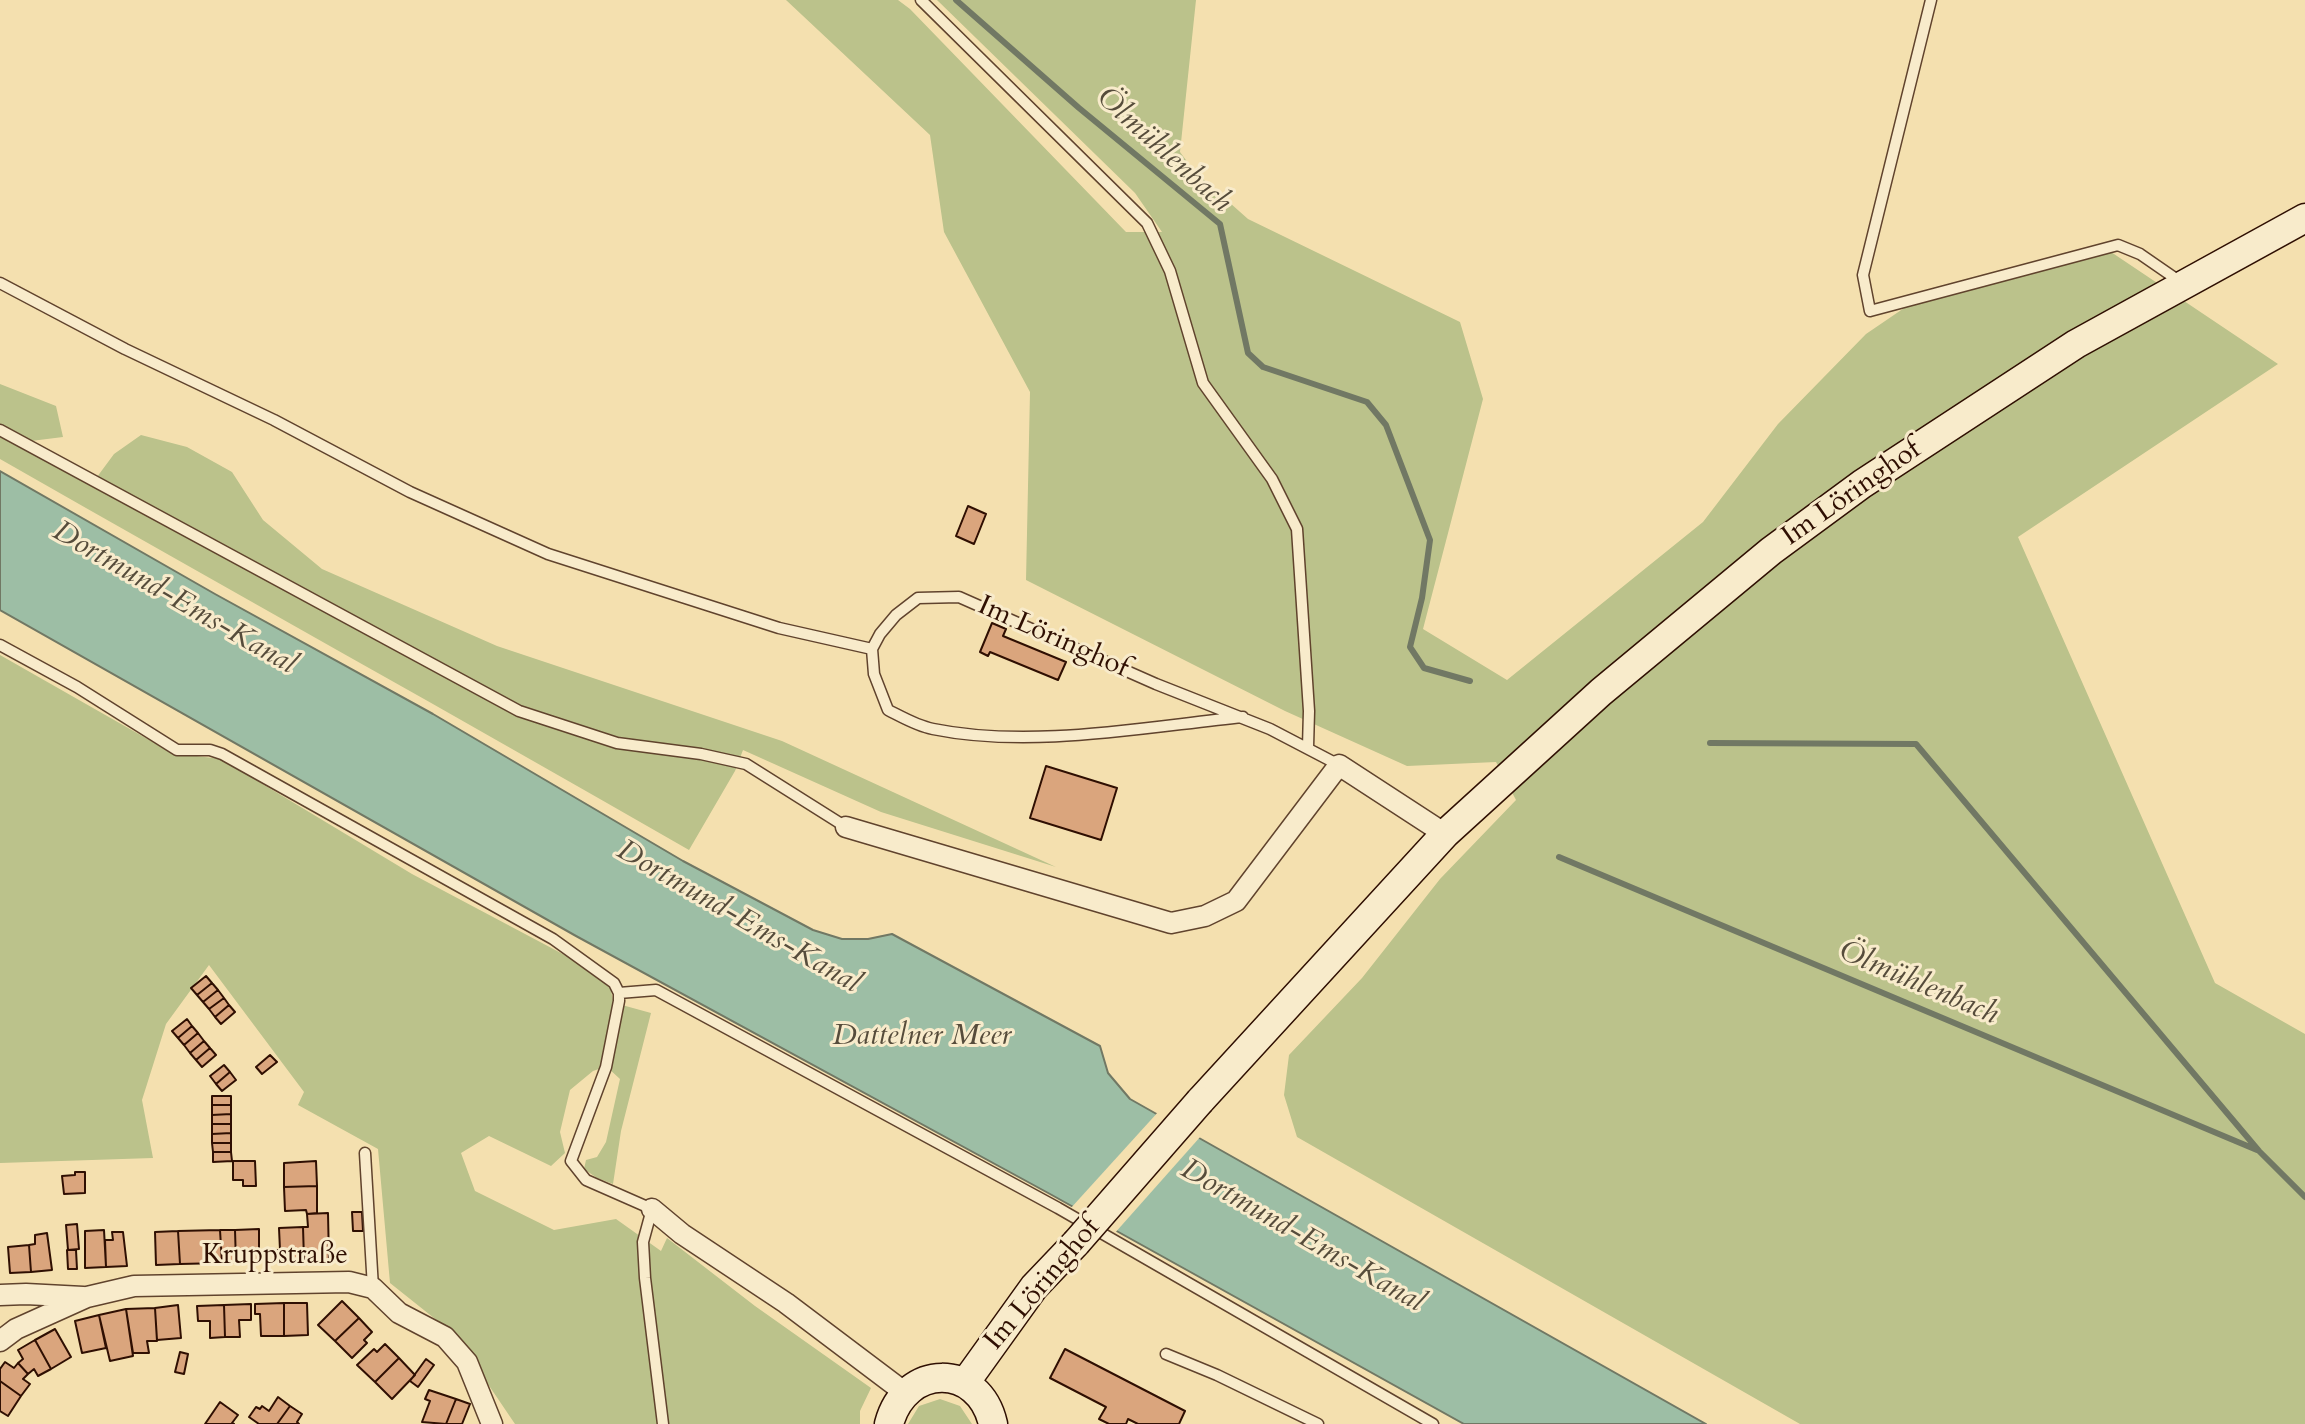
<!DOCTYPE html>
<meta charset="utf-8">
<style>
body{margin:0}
canvas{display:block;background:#f4e0af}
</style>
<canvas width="2305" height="1424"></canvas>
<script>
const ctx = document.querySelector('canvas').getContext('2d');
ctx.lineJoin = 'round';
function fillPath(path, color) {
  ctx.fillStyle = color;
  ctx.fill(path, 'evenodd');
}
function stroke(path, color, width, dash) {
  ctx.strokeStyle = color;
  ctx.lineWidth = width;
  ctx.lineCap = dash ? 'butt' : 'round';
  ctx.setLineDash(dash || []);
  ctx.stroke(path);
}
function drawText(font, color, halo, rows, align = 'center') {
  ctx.font = font + ' Cardo,serif';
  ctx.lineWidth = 6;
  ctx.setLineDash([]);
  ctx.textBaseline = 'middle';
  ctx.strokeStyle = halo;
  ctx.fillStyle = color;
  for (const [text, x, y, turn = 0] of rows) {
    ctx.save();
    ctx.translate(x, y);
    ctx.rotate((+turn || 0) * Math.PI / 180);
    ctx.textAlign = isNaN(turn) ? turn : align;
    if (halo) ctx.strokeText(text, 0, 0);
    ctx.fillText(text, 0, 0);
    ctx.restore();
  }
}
fillPath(new Path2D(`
 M 786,0 L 898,0 L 910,9 L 1126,232 L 1162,232 L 1135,193 L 937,0 L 1196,0 L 1180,152 L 1194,171 L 1248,219 L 1460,322 L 1483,399 L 1423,629 L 1507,680 L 1703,522 L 1778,424 L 1866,334 L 1913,302 L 2111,252 L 2278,364 L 2018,537 L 2215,983 L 2305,1034 L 2305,1424 L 1800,1424 L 1297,1137 L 1284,1095 L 1289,1055 L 1362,978 L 1440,879 L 1516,800 L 1496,762 L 1407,766 L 1285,711 L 1026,580 L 1030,392 L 944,232 L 930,135 Z
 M 0,384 L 56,406 L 63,437 L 31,441 L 97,477 L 114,454 L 141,435 L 187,447 L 232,472 L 263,520 L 322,569 L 497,646 L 782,741 L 1056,867 L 881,812 L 743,750 L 735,771 L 689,850 C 460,718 229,590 0,459 Z
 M 0,655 L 172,753 L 221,759 L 412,874 L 591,969 L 610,986 L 613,1000 L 602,1068 L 593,1071 L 570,1090 L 560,1132 L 565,1153 L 551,1166 L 489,1136 L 461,1153 L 475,1191 L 554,1230 L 616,1219 L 661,1251 L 667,1238 L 755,1306 L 871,1388 L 860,1411 L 860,1424 L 515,1424 L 454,1334 L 390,1283 L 378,1149 L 298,1105 L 304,1092 L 209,965 L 166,1024 L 142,1100 L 153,1158 L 0,1163 Z
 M 622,1005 L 651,1013 L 621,1131 L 613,1184 L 597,1178 L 584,1169 L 586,1160 L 597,1157 L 606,1142 L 620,1079 L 608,1068 Z
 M 940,1399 L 960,1406 L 972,1424 L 908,1424 L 919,1406 Z`), '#bbc28b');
const water = new Path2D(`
 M 0,471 L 215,594 L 433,714 L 683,861 L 813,930 L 842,939 L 868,939 L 892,934 L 1100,1046 L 1108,1073 L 1130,1099 L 1706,1424 L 1464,1424 L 1050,1194 L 576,936 L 0,610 Z`);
fillPath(water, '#9dbea5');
stroke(water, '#717864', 2);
fillPath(new Path2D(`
 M 1159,1111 L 1201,1136 L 1114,1234 L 1070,1209 Z`), '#f4e0af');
stroke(new Path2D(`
 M 956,0 L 1079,108 L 1220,224 L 1248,353 L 1263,367 L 1367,402 L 1386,425 L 1430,540 L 1422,598 L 1410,647 L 1424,668 L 1470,681
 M 1710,743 L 1916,744 L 2259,1151 L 2305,1197
 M 1559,857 L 2257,1150`), '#717864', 6);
const building = new Path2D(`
 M 968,506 L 986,514 L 974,544 L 956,536 Z
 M 992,623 L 1006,629 L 1003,636 L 1066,662 L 1058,680 L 990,652 L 988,656 L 980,652 Z
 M 1046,766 L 1117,788 L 1101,840 L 1030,818 Z
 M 206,976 L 212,983 L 197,995 L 191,988 Z
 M 212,983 L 218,990 L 203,1002 L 197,995 Z
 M 218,990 L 224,998 L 209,1009 L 203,1002 Z
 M 224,998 L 229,1005 L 215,1017 L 209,1009 Z
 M 229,1005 L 235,1012 L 221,1024 L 215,1017 Z
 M 187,1019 L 192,1026 L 178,1038 L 172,1031 Z
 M 192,1026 L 198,1033 L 184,1045 L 178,1038 Z
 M 198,1033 L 204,1041 L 190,1053 L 184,1045 Z
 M 204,1041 L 210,1048 L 196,1060 L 190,1053 Z
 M 210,1048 L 216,1055 L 202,1067 L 196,1060 Z
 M 270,1055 L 277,1062 L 262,1074 L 256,1067 Z
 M 224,1065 L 230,1072 L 216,1084 L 210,1076 Z
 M 230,1072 L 236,1080 L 222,1091 L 216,1084 Z
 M 212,1096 L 231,1096 L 231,1105 L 212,1105 Z
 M 212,1105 L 231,1105 L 231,1114 L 212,1115 Z
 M 231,1114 L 231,1124 L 212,1124 L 212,1115 Z
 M 212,1124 L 231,1124 L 231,1133 L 212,1134 Z
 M 231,1133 L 231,1143 L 212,1143 L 212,1134 Z
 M 212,1143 L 231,1143 L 231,1152 L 213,1152 Z
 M 213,1152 L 231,1152 L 232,1161 L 213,1162 Z
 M 233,1161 L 255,1161 L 256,1186 L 243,1186 L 243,1180 L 233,1180 Z
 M 316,1161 L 317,1186 L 284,1187 L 284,1163 Z
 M 75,1172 L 85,1172 L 85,1193 L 64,1194 L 62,1176 L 75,1175 Z
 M 317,1186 L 317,1213 L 307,1214 L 306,1210 L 285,1211 L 284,1187 Z
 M 352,1212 L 362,1212 L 363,1231 L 353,1231 Z
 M 328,1213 L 329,1260 L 304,1260 L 303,1227 L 308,1227 L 307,1214 Z
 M 77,1224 L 79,1249 L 68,1250 L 66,1225 Z
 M 303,1227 L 304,1260 L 275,1260 L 274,1250 L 280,1250 L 279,1228 Z
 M 259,1229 L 259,1262 L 236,1263 L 235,1230 Z
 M 104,1230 L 106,1267 L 85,1268 L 85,1231 Z
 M 220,1230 L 235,1230 L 236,1263 L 222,1263 Z
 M 220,1230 L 222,1263 L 180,1264 L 178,1231 Z
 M 178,1231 L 180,1264 L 156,1265 L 155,1232 Z
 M 112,1232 L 123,1232 L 127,1266 L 106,1267 L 105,1240 L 113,1240 Z
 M 47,1233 L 52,1270 L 31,1272 L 29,1245 L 35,1244 L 35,1235 Z
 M 29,1245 L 31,1272 L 10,1273 L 8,1247 Z
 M 67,1250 L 76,1250 L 77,1269 L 68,1269 Z
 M 342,1301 L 359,1318 L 335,1341 L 318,1325 Z
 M 284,1303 L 307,1303 L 308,1335 L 284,1336 Z
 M 284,1303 L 284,1336 L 261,1336 L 260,1314 L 255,1314 L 255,1304 Z
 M 251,1304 L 251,1320 L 239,1320 L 240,1337 L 225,1337 L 224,1305 Z
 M 178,1305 L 181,1338 L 157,1340 L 155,1308 Z
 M 224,1305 L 225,1337 L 210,1338 L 210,1321 L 198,1321 L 197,1306 Z
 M 155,1308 L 157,1341 L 147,1341 L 149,1353 L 133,1353 L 126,1309 Z
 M 126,1309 L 133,1356 L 110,1361 L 99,1315 Z
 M 99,1315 L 106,1348 L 82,1353 L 75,1321 Z
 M 359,1318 L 372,1332 L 364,1340 L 367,1343 L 352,1358 L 335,1341 Z
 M 55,1329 L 71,1357 L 51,1369 L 35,1340 Z
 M 35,1340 L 51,1369 L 38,1376 L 34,1369 L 28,1374 L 18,1363 L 23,1359 L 18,1350 Z
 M 385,1344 L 399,1358 L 375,1382 L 357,1365 L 374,1349 L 377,1352 Z
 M 1065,1349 L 1185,1411 L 1179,1424 L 1138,1424 L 1128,1419 L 1126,1424 L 1109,1424 L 1099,1419 L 1106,1407 L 1050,1378 Z
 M 180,1352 L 188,1354 L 184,1374 L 175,1372 Z
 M 399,1358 L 415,1375 L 392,1399 L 375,1382 Z
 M 426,1359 L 434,1365 L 418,1387 L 410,1381 Z
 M 5,1362 L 14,1368 L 18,1363 L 28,1374 L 23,1379 L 30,1384 L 21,1396 L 0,1381 L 0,1369 Z
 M 0,1381 L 21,1396 L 8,1416 L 0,1411 Z
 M 429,1390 L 456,1399 L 446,1424 L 422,1422 L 430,1401 L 425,1399 Z
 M 278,1397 L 290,1406 L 277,1424 L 259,1424 L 249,1417 L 256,1407 L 260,1409 L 262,1406 L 269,1411 Z
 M 456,1399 L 470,1404 L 462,1424 L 446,1424 Z
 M 220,1402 L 238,1415 L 232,1423 L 234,1424 L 205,1424 Z
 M 290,1406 L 302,1414 L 297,1422 L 299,1424 L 277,1424 Z`);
fillPath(building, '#daa57d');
stroke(building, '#2f0f02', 2);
const lane = new Path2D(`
 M 921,0 L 1147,223 L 1170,271 L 1203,383 L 1272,479 L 1297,529 L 1309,711 L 1308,747
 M 1931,0 L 1863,275 L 1870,311 L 2118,245 L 2140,254 L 2182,283
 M 0,283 L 125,349 L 274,420 L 410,492 L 548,554 L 779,628 L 872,649
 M 0,430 L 519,711 L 617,743 L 701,754 L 746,764 L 846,827
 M 0,645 L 77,687 L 177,750 L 210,750 L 222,754 L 553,939 L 614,983 L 619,993 L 619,1001 L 606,1067 L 571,1161 L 586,1180 L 652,1209 L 643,1242 L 645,1278 L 663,1424
 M 1243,717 C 1144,727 1031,749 933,729 C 917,726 902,717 888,710 L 874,674 L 872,649 L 880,634 L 896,615 L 918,598 L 959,597 L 1156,684 L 1270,729 L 1339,765
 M 619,993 L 656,990 L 1058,1208 L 1433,1424
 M 365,1153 L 373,1288
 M 1166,1354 L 1217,1375 L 1318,1424`);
const street = new Path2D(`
 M 846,827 L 1171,923 L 1205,916 L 1236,901 L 1339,765 L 1445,834
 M 652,1209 L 682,1234 L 786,1303 L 904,1392
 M 0,1295 L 26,1294 L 83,1297
 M 0,1341 L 16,1329 L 87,1297 L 134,1286 L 349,1282 L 373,1288 L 399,1313 L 445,1337 L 467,1362 L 492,1424`);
const secondary = new Path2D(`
 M 1200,1101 L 1445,834 L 1601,692 L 1771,551 L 1862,484 L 2076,344 L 2305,218
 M 965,1383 L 1034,1287 L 1076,1243
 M 889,1424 C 905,1363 979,1362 993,1424`);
stroke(lane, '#60432d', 13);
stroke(street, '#60432d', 23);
stroke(secondary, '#2f0f02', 31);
stroke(lane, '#f8ebcb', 10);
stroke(street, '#f8ebcb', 20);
stroke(secondary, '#f8ebcb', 28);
const secondaryBridge = new Path2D(`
 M 1076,1243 L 1200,1101`);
stroke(secondaryBridge, '#2f0f02', 31, []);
stroke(secondaryBridge, '#f8ebcb', 28);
drawText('28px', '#2f0f02', '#f8ebcb', [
 ["Im Löringhof",1852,494,-35],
 ["Im Löringhof",1053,638,24],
 ["Kruppstraße",275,1257],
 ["Im Löringhof",1043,1285,-50]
]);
drawText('italic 30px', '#564c3b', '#f8ebcb', [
 ["Ölmühlenbach",1163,151,42],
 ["Dortmund-Ems-Kanal",174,599,30],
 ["Dortmund-Ems-Kanal",738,918,30],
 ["Ölmühlenbach",1918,984,23],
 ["Dattelner Meer",922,1037],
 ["Dortmund-Ems-Kanal",1302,1237,30]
]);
</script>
